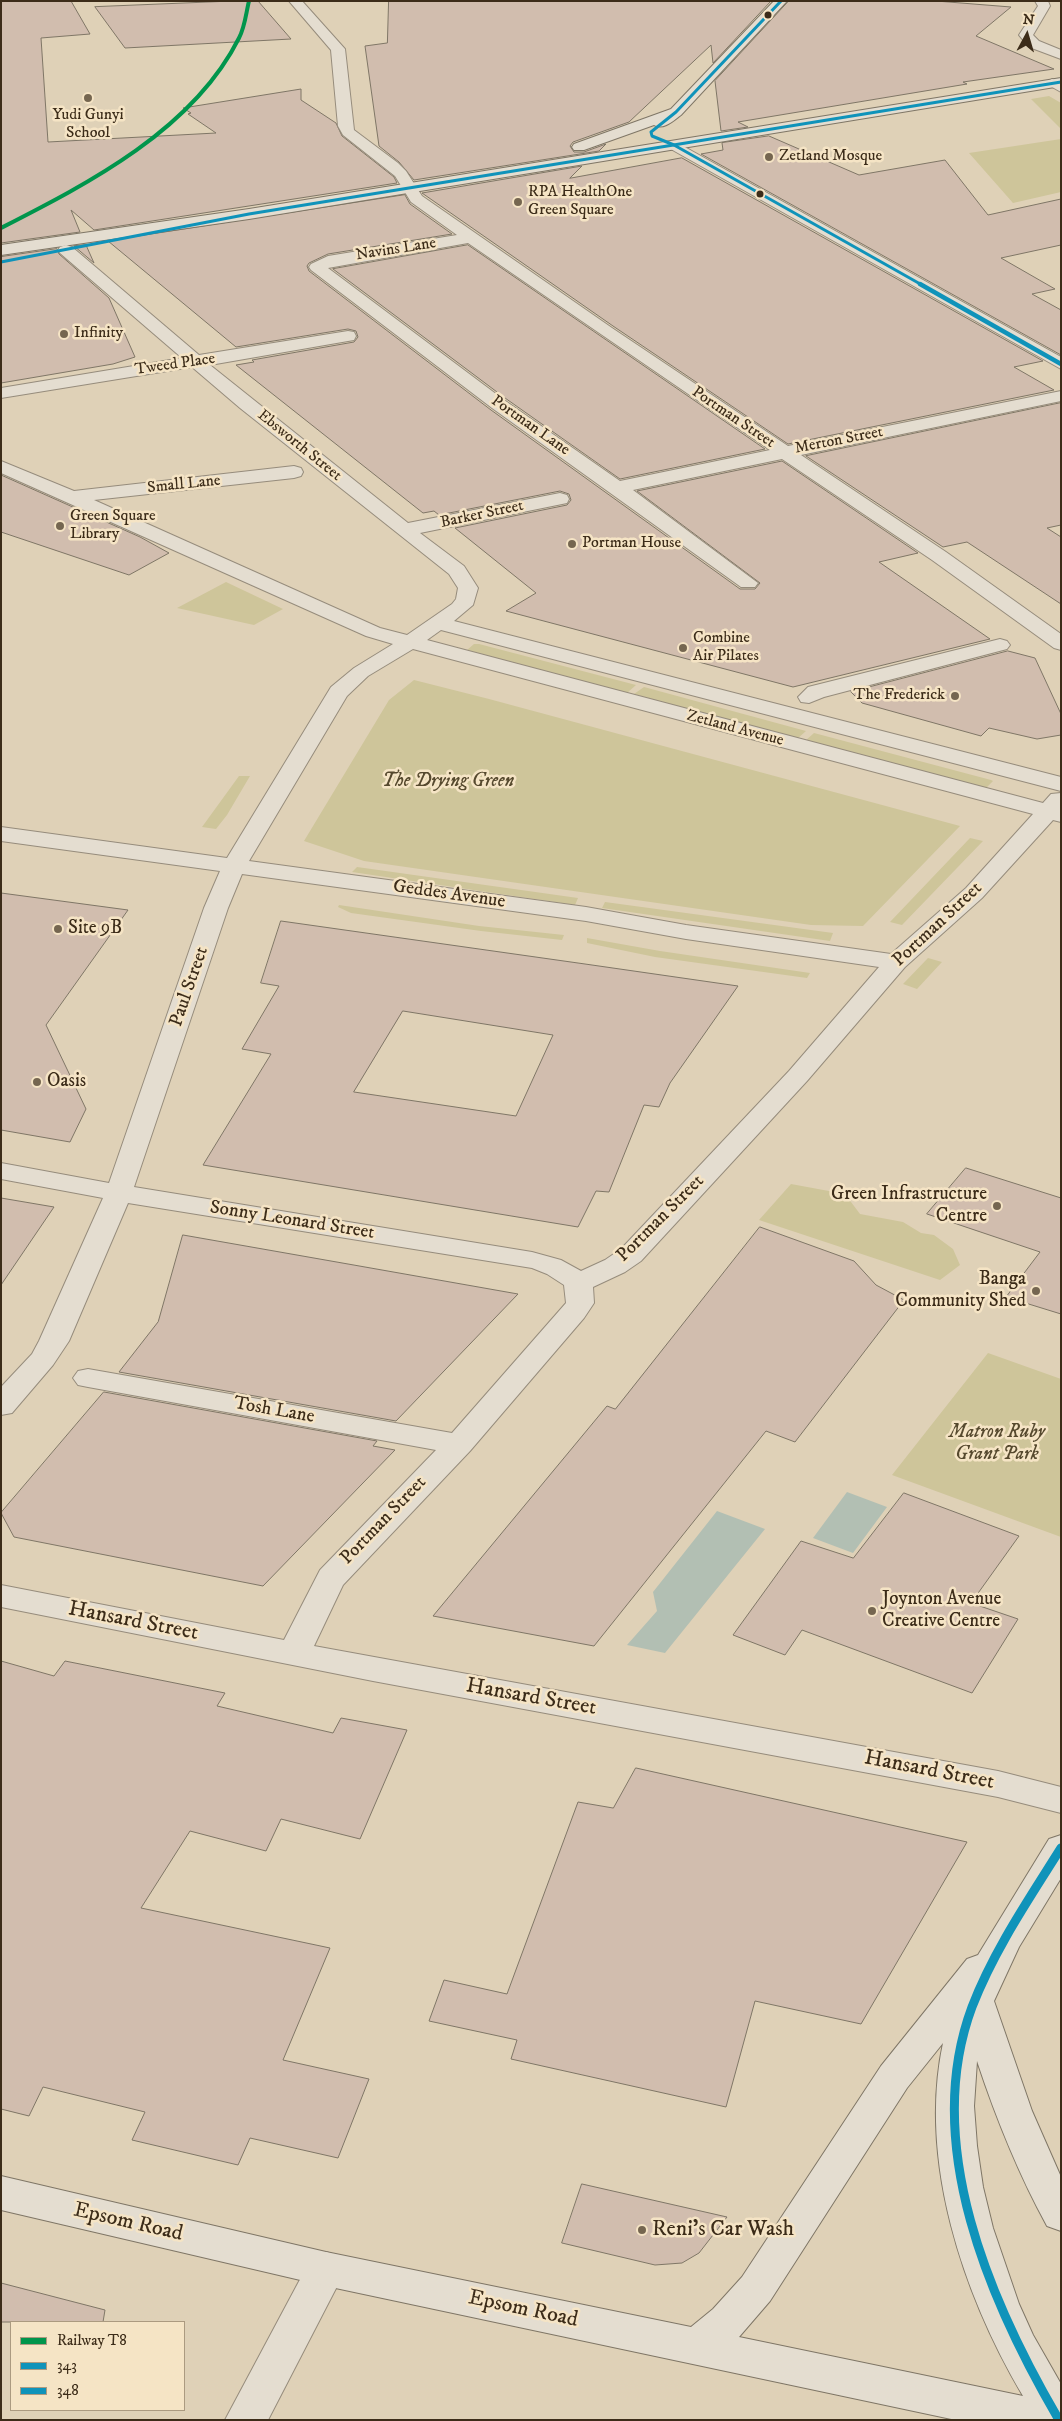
<!DOCTYPE html>
<style>
body{margin:0}
#map{position:relative;width:1062px;height:2421px;overflow:hidden;background:#dfd1b7;font-family:"IM FELL DW Pica",serif}
canvas{display:block}
.frame{position:absolute;inset:0;border:2px solid #3c2c19;pointer-events:none}
.legend{position:absolute;left:10px;top:2321px;width:175px;height:90px;box-sizing:border-box;background:#f5e4c5;border:1px solid #ab9a80;margin:0;padding:6px 9px;list-style:none;font-size:15px;color:#3c2c19}
.legend li{display:flex;align-items:center;gap:10px;height:25px}
.legend b{width:25px;border:1px solid #ab9a80}
.north{position:absolute;left:1002px;top:10px;width:50px;height:50px;-webkit-text-stroke:4px #f5e4c5;paint-order:stroke;rotate:6deg;font-size:14px;font-weight:700;line-height:20px;text-align:center;color:#3c2c19}
.north::after{content:'';display:block;margin:auto;width:18px;height:22px;background:#3c2c19;clip-path:polygon(50% 0,100% 100%,50% 72%,0 100%)}
</style>
<div id="map">
<canvas width="1062" height="2421"></canvas>
<div class="frame"></div>
<ul class="legend">
<li><b style="height:6px;background:#00954c"></b>Railway T8</li>
<li><b style="height:6px;background:#0f93ba"></b>343</li>
<li><b style="height:6px;background:#0f93ba"></b>348</li>
</ul>
<div class="north">N</div>
</div>
<script>
const ctx = document.querySelector('canvas').getContext('2d');
ctx.lineJoin = 'round';
function fillPath(path, color) {
  ctx.fillStyle = color;
  ctx.fill(path, 'evenodd');
}
function stroke(path, color, width, dash) {
  ctx.strokeStyle = color;
  ctx.lineWidth = width;
  ctx.lineCap = dash ? 'butt' : 'round';
  ctx.setLineDash(dash || []);
  ctx.stroke(path);
}
function drawText(font, color, halo, rows, align = 'center') {
  ctx.font = font + ' "IM FELL DW Pica",serif';
  ctx.lineWidth = 5;
  ctx.setLineDash([]);
  ctx.textBaseline = 'middle';
  ctx.strokeStyle = halo;
  ctx.fillStyle = color;
  for (const [text, x, y, turn = 0] of rows) {
    ctx.save();
    ctx.translate(x, y);
    ctx.rotate((+turn || 0) * Math.PI / 180);
    ctx.textAlign = isNaN(turn) ? turn : align;
    if (halo) ctx.strokeText(text, 0, 0);
    ctx.fillText(text, 0, 0);
    ctx.restore();
  }
}
fillPath(new Path2D(`
 M 1049,96 L 1061,103 L 1061,129 L 1031,99 Z
 M 1061,139 L 1061,192 L 1013,203 L 969,153 Z
 M 226,582 L 283,609 L 254,625 L 177,608 Z
 M 474,644 L 479,644 L 636,685 L 627,693 L 467,650 Z
 M 414,680 L 489,699 L 960,826 L 863,926 L 811,925 L 364,861 L 304,841 L 389,700 Z
 M 644,687 L 806,731 L 797,739 L 634,694 Z
 M 814,733 L 991,780 L 993,781 L 986,788 L 980,787 L 805,741 Z
 M 239,776 L 250,776 L 227,815 L 216,829 L 202,827 Z
 M 970,838 L 983,841 L 902,925 L 890,922 Z
 M 357,867 L 578,898 L 575,905 L 352,872 Z
 M 605,902 L 833,933 L 830,941 L 602,908 Z
 M 339,905 L 479,926 L 564,935 L 562,940 L 481,931 L 351,913 L 338,907 Z
 M 587,938 L 660,951 L 810,973 L 807,978 L 655,957 L 587,943 Z
 M 928,958 L 942,962 L 917,989 L 903,984 Z
 M 791,1184 L 845,1194 L 860,1214 L 903,1222 L 921,1233 L 934,1235 L 953,1249 L 960,1265 L 940,1280 L 759,1220 Z
 M 988,1353 L 1061,1379 L 1061,1537 L 892,1475 Z`), '#cec59a');
fillPath(new Path2D(`
 M 847,1492 L 887,1507 L 853,1553 L 813,1538 Z
 M 717,1511 L 765,1529 L 665,1653 L 627,1645 L 657,1611 L 653,1592 Z`), '#b2bfb3');
const building = new Path2D(`
 M 1,1 L 71,1 L 90,34 L 41,38 L 48,142 L 216,133 L 188,114 L 191,113 L 183,108 L 301,89 L 301,100 L 336,123 L 342,136 L 394,177 L 397,183 L 94,230 L 71,210 L 80,232 L 1,243 Z
 M 233,1 L 258,1 L 291,39 L 125,48 L 95,7 Z
 M 389,1 L 771,1 L 713,63 L 711,45 L 629,122 L 573,142 L 570,146 L 574,152 L 584,152 L 606,144 L 599,151 L 414,180 L 399,162 L 379,146 L 365,46 L 387,43 Z
 M 789,1 L 936,1 L 1011,7 L 976,36 L 1054,69 L 963,82 L 967,84 L 738,122 L 748,127 L 721,131 L 715,81 Z
 M 769,136 L 859,175 L 945,160 L 988,215 L 1061,199 L 1061,245 L 1001,258 L 1055,289 L 1032,294 L 1061,310 L 1061,355 L 701,154 L 723,150 L 722,143 Z
 M 682,158 L 1043,361 L 1014,367 L 1054,390 L 788,444 L 613,326 L 422,193 L 582,166 L 570,178 Z
 M 405,195 L 410,204 L 452,234 L 328,254 L 309,263 L 307,266 L 309,271 L 491,410 L 740,589 L 755,589 L 760,583 L 637,491 L 782,461 L 918,553 L 879,562 L 990,639 L 793,687 L 506,611 L 536,593 L 455,528 L 567,505 L 571,500 L 569,494 L 560,491 L 439,515 L 434,511 L 423,513 L 236,365 L 254,362 L 252,360 L 354,342 L 358,337 L 356,331 L 348,329 L 236,347 L 108,241 Z
 M 86,245 L 94,263 L 74,246 Z
 M 468,245 L 765,449 L 620,479 L 505,398 L 333,269 Z
 M 57,249 L 59,254 L 109,298 L 135,357 L 113,364 L 1,383 L 1,257 Z
 M 1061,403 L 1061,525 L 1047,528 L 1061,537 L 1061,604 L 967,542 L 943,547 L 806,456 Z
 M 1,475 L 140,537 L 169,553 L 129,575 L 1,532 Z
 M 1008,651 L 1035,658 L 1061,714 L 1061,735 L 1037,739 L 989,728 L 981,736 L 862,703 L 851,692 Z
 M 1,893 L 128,910 L 46,1025 L 86,1109 L 70,1142 L 1,1130 Z
 M 281,921 L 585,964 L 738,986 L 670,1083 L 659,1107 L 644,1105 L 609,1192 L 596,1191 L 578,1227 L 203,1165 L 271,1054 L 242,1049 L 279,986 L 261,983 ZM 403,1011 L 553,1035 L 516,1116 L 354,1092 Z
 M 966,1168 L 1061,1198 L 1061,1314 L 1006,1297 L 1040,1252 L 927,1214 Z
 M 1,1198 L 54,1207 L 1,1285 Z
 M 760,1227 L 854,1261 L 876,1285 L 904,1300 L 795,1442 L 766,1431 L 594,1646 L 433,1616 L 607,1406 L 615,1409 Z
 M 183,1235 L 348,1264 L 518,1294 L 396,1421 L 119,1372 L 158,1322 Z
 M 104,1392 L 377,1441 L 373,1446 L 395,1450 L 263,1586 L 14,1537 L 1,1513 Z
 M 904,1493 L 1019,1536 L 971,1603 L 1018,1619 L 972,1693 L 802,1630 L 785,1655 L 733,1635 L 801,1541 L 853,1558 Z
 M 1,1661 L 54,1676 L 65,1661 L 225,1693 L 217,1706 L 333,1733 L 341,1718 L 407,1730 L 360,1839 L 281,1819 L 266,1851 L 190,1831 L 141,1908 L 330,1948 L 283,2060 L 369,2079 L 338,2158 L 250,2138 L 238,2165 L 132,2140 L 145,2112 L 43,2087 L 29,2116 L 1,2109 Z
 M 636,1768 L 967,1842 L 861,2024 L 755,2001 L 726,2107 L 511,2059 L 517,2040 L 429,2021 L 444,1980 L 507,1994 L 578,1802 L 613,1808 Z
 M 582,2184 L 727,2217 L 699,2253 L 682,2263 L 655,2265 L 562,2243 Z
 M 1,2283 L 105,2310 L 103,2322 L 1,2322 Z`);
fillPath(building, '#d1bdae');
stroke(building, '#7f7666', 1);
const street = new Path2D(`
 M 289,1 L 302,1 L 345,49 L 354,130 L 398,163 L 406,171 L 422,196 L 612,328 L 788,446 L 1061,391 L 1061,401 L 801,455 L 946,552 L 1061,634 L 1061,650 L 1054,648 L 932,560 L 782,459 L 633,490 L 758,583 L 755,587 L 741,587 L 492,408 L 311,270 L 309,267 L 311,264 L 328,256 L 457,235 L 411,202 L 395,176 L 343,135 L 338,126 L 331,50 ZM 468,243 L 770,450 L 620,481 L 504,400 L 328,268 Z
 M 1035,1 L 1048,1 L 1050,6 L 1033,35 L 1039,41 L 1061,50 L 1061,59 L 1029,47 L 1019,35 L 1038,6 Z
 M 1052,79 L 1061,82 L 1061,92 L 1045,83 Z
 M 674,141 L 1061,357 L 1061,369 L 669,148 L 667,145 Z
 M 66,245 L 72,247 L 199,355 L 348,331 L 354,332 L 356,336 L 354,340 L 348,341 L 210,365 L 408,523 L 560,493 L 567,495 L 569,499 L 567,503 L 420,533 L 464,566 L 478,588 L 473,605 L 454,621 L 1061,777 L 1061,791 L 441,630 L 427,640 L 1043,803 L 1051,794 L 1061,793 L 1061,822 L 1053,820 L 982,898 L 905,967 L 807,1081 L 641,1261 L 625,1272 L 593,1287 L 594,1303 L 584,1318 L 470,1451 L 343,1585 L 314,1646 L 998,1771 L 1061,1787 L 1061,1813 L 998,1797 L 373,1681 L 1,1607 L 1,1585 L 284,1640 L 320,1570 L 436,1450 L 88,1387 L 78,1385 L 73,1378 L 78,1371 L 88,1369 L 452,1433 L 566,1303 L 564,1285 L 547,1274 L 532,1268 L 128,1203 L 69,1341 L 53,1365 L 12,1413 L 1,1415 L 1,1387 L 32,1354 L 39,1341 L 103,1198 L 1,1179 L 1,1163 L 109,1183 L 204,908 L 220,871 L 1,841 L 1,827 L 227,858 L 331,687 L 354,668 L 393,644 L 366,636 L 1,473 L 1,461 L 74,491 L 294,466 L 301,468 L 303,472 L 301,476 L 294,478 L 94,500 L 380,628 L 407,635 L 452,604 L 456,599 L 458,588 L 449,574 L 240,408 L 192,367 L 1,398 L 1,388 L 182,358 L 60,253 L 58,250 L 60,247 ZM 413,649 L 1033,814 L 966,888 L 891,954 L 686,925 L 586,907 L 249,861 L 347,696 L 368,676 ZM 242,874 L 586,921 L 686,939 L 879,967 L 789,1071 L 621,1249 L 605,1260 L 581,1271 L 561,1260 L 532,1252 L 134,1187 L 228,908 Z
 M 1000,639 L 1007,641 L 1010,645 L 1007,649 L 824,697 L 809,703 L 801,702 L 798,697 L 808,687 Z
 M 326,2252 L 340,2257 L 346,2269 L 268,2420 L 225,2420 L 312,2257 Z`);
const secondary = new Path2D(`
 M 774,1 L 787,1 L 681,115 C 673,121 664,130 654,125 L 584,150 L 574,150 L 572,147 L 574,144 L 671,109 Z
 M 1061,78 L 1061,86 L 249,219 L 1,255 L 1,245 L 249,209 Z
 M 1061,1835 L 1061,1878 L 1019,1947 L 994,2001 L 1032,2111 L 1061,2177 L 1061,2231 L 1047,2226 C 1018,2173 996,2118 977,2061 L 974,2106 L 977,2146 L 983,2187 L 993,2228 L 1019,2304 L 1033,2335 L 1061,2384 L 1061,2420 L 956,2420 L 326,2286 L 1,2210 L 1,2176 L 326,2252 L 691,2327 L 713,2309 L 742,2277 L 881,2066 L 967,1959 L 978,1955 L 1049,1839 ZM 943,2043 C 918,2161 963,2294 1023,2396 L 739,2337 L 770,2301 L 907,2088 Z`);
stroke(street, '#968c7c', 2);
stroke(secondary, '#7f7666', 2);
fillPath(street, '#e4ddd0');
fillPath(secondary, '#e4ddd0');
stroke(new Path2D(`
 M 781,1 L 676,112 L 651,132 L 652,136 L 674,145 L 922,285`), '#0f93ba', 3);
stroke(new Path2D(`
 M 920,284 L 1061,364`), '#0f93ba', 4.5);
stroke(new Path2D(`
 M 1059,2420 C 990,2302 921,2144 972,2007 C 994,1950 1029,1899 1061,1848`), '#0f93ba', 9);
stroke(new Path2D(`
 M 1,262 L 249,214 L 1061,82`), '#0f93ba', 3);
stroke(new Path2D(`
 M 1,228 C 89,183 193,130 239,38 C 245,27 246,13 249,1`), '#00954c', 4);
for (const [x, y, r, color] of [
 [768,15,4.5,"#3c2c19"],
 [88,98,5,"#756650"],
 [769,157,5,"#756650"],
 [760,194,4.5,"#3c2c19"],
 [518,202,5,"#756650"],
 [64,334,5,"#756650"],
 [60,526,5,"#756650"],
 [572,544,5,"#756650"],
 [683,648,5,"#756650"],
 [955,696,5,"#756650"],
 [58,929,5,"#756650"],
 [37,1082,5,"#756650"],
 [997,1206,5,"#756650"],
 [1036,1291,5,"#756650"],
 [872,1611,5,"#756650"],
 [642,2230,5,"#756650"]
]) {
  const dot = new Path2D();
  dot.arc(x, y, r, 0, 2 * Math.PI);
  ctx.fillStyle = color;
  ctx.fill(dot);
  stroke(dot, '#f5e4c5', 2);
}
drawText('16px', '#3c2c19', '#f5e4c5', [
 ["Yudi Gunyi",88,116,"center"],
 ["School",88,134,"center"],
 ["Zetland Mosque",779,157],
 ["RPA HealthOne",528,193],
 ["Green Square",528,211],
 ["Infinity",74,334],
 ["Green Square",70,517],
 ["Library",70,535],
 ["Portman House",582,544],
 ["Combine",693,639],
 ["Air Pilates",693,657],
 ["The Frederick",945,696,"right"]
], 'left');
drawText('16px', '#3c2c19', '#f5e4c5', [
 ["Navins Lane",396,250,-9],
 ["Tweed Place",175,365,-8],
 ["Portman Street",733,418,34],
 ["Portman Lane",530,426,35],
 ["Merton Street",839,441,-11],
 ["Ebsworth Street",299,446,39],
 ["Small Lane",184,485,-6],
 ["Barker Street",482,515,-12],
 ["Zetland Avenue",735,729,15]
]);
drawText('italic 19px', '#56492e', '#f5e4c5', [
 ["The Drying Green",448,782],
 ["Matron Ruby",997,1433],
 ["Grant Park",997,1455]
]);
drawText('19px', '#3c2c19', '#f5e4c5', [
 ["Geddes Avenue",449,895,8],
 ["Portman Street",938,925,-43],
 ["Paul Street",190,987,-71],
 ["Portman Street",661,1219,-45],
 ["Sonny Leonard Street",292,1221,9],
 ["Tosh Lane",274,1411,10],
 ["Portman Street",384,1521,-46]
]);
drawText('19px', '#3c2c19', '#f5e4c5', [
 ["Site 9B",68,929],
 ["Oasis",47,1082],
 ["Green Infrastructure",987,1195,"right"],
 ["Centre",987,1217,"right"],
 ["Banga",1026,1280,"right"],
 ["Community Shed",1026,1302,"right"],
 ["Joynton Avenue",882,1600],
 ["Creative Centre",882,1622]
], 'left');
drawText('22px', '#3c2c19', '#f5e4c5', [
 ["Hansard Street",133,1622,11],
 ["Hansard Street",531,1698,10],
 ["Hansard Street",929,1771,11],
 ["Epsom Road",128,2223,13],
 ["Epsom Road",523,2310,12]
]);
drawText('22px', '#3c2c19', '#f5e4c5', [
 ["Reni's Car Wash",652,2230]
], 'left');
</script>
